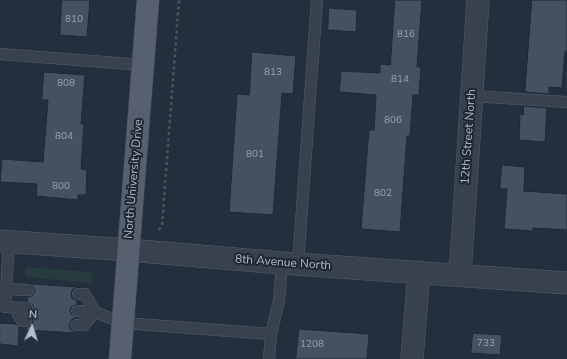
<!DOCTYPE html>
<style>
body{margin:0}
#map{position:relative;width:567px;height:359px;overflow:hidden;background:#242f3e;font-family:"Nunito Sans",sans-serif}
canvas{display:block}
.north{position:absolute;left:12px;top:307px;width:40px;height:40px;-webkit-text-stroke:3px #1d2633;paint-order:stroke;rotate:4deg;font-size:11px;font-weight:700;line-height:16px;text-align:center;color:#b4bcc9}
.north::after{content:'';display:block;margin:auto;width:14px;height:18px;background:#b4bcc9;clip-path:polygon(50% 0,100% 100%,50% 72%,0 100%)}
</style>
<div id="map">
<canvas width="567" height="359"></canvas>
<div class="north">N</div>
</div>
<script>
const ctx = document.querySelector('canvas').getContext('2d');
ctx.lineJoin = 'round';
function fillPath(path, color) {
  ctx.fillStyle = color;
  ctx.fill(path, 'evenodd');
}
function stroke(path, color, width, dash) {
  ctx.strokeStyle = color;
  ctx.lineWidth = width;
  ctx.lineCap = dash ? 'butt' : 'round';
  ctx.setLineDash(dash || []);
  ctx.stroke(path);
}
function drawText(font, color, halo, rows, align = 'center') {
  ctx.font = font + ' "Nunito Sans",sans-serif';
  ctx.lineWidth = 4;
  ctx.setLineDash([]);
  ctx.textBaseline = 'middle';
  ctx.strokeStyle = halo;
  ctx.fillStyle = color;
  for (const [text, x, y, turn = 0] of rows) {
    ctx.save();
    ctx.translate(x, y);
    ctx.rotate((+turn || 0) * Math.PI / 180);
    ctx.textAlign = isNaN(turn) ? turn : align;
    if (halo) ctx.strokeText(text, 0, 0);
    ctx.fillText(text, 0, 0);
    ctx.restore();
  }
}
fillPath(new Path2D(`
 M 26,267 L 91,272 L 92,277 L 92,283 L 26,277 L 24,272 Z`), '#263c3f');
const building = new Path2D(`
 M 62,0 L 90,0 L 87,37 L 60,35 Z
 M 395,0 L 422,0 L 417,67 L 421,67 L 419,95 L 413,95 L 410,136 L 407,136 L 400,232 L 361,229 L 369,130 L 374,130 L 376,95 L 339,92 L 341,71 L 380,73 L 380,64 L 390,65 Z
 M 532,0 L 567,0 L 567,51 L 565,51 L 562,88 L 549,87 L 549,94 L 525,92 Z
 M 329,8 L 357,10 L 356,32 L 328,30 Z
 M 252,52 L 296,56 L 293,94 L 282,93 L 273,215 L 229,212 L 237,94 L 249,95 Z
 M 44,72 L 85,75 L 81,124 L 84,124 L 81,169 L 87,170 L 86,195 L 78,195 L 78,200 L 36,196 L 37,184 L 0,182 L 2,159 L 43,162 L 48,100 L 42,100 Z
 M 524,106 L 547,108 L 545,142 L 519,140 L 520,114 L 523,115 Z
 M 502,165 L 525,167 L 524,191 L 567,194 L 567,230 L 533,228 L 533,231 L 504,229 L 507,189 L 500,189 Z
 M 32,284 L 77,287 L 72,290 L 71,294 L 72,298 L 77,301 L 77,304 L 71,307 L 70,311 L 71,314 L 76,318 L 72,319 L 69,325 L 70,329 L 75,332 L 75,333 L 26,330 L 26,328 L 32,325 L 33,321 L 32,317 L 29,315 L 33,311 L 33,305 L 27,301 L 28,297 L 32,296 L 35,291 Z
 M 0,323 L 16,324 L 19,327 L 18,346 L 0,344 Z
 M 299,329 L 369,334 L 367,359 L 296,359 Z
 M 473,333 L 502,335 L 500,355 L 471,353 Z`);
fillPath(building, '#455162');
stroke(building, '#1f2835', 1);
const service = new Path2D(`
 M 0,54 L 143,65
 M 472,96 L 567,102
 M 9,242 L 5,307 L 27,308
 M 298,264 L 317,0
 M 0,289 L 28,290
 M 15,308 L 22,321 L 26,321
 M 77,311 L 95,312 L 123,323 L 271,334 L 279,301 L 282,263
 M 76,325 L 84,325 L 95,312 L 85,294 L 78,294
 M 269,359 L 271,334`);
const minor = new Path2D(`
 M 128,250 L 282,263 L 567,283
 M 460,275 L 478,0
 M 412,359 L 419,272`);
const tertiary = new Path2D(`
 M 0,241 L 128,250`);
const primary = new Path2D(`
 M 120,359 L 148,0`);
stroke(service, '#565f6c', 12);
stroke(minor, '#565f6c', 23);
stroke(tertiary, '#565f6c', 23);
stroke(primary, '#414a57', 23);
stroke(new Path2D(`
 M 159,230 L 162,225 L 179,0`), '#44595c', 2.5, [3, 3]);
stroke(service, '#38414e', 11);
stroke(minor, '#38414e', 22);
stroke(tertiary, '#38414e', 22);
stroke(primary, '#56606e', 22);
drawText('10px', '#98a1af', null, [
 ["810",74,20],
 ["816",406,35],
 ["813",273,73],
 ["814",400,80],
 ["808",66,84],
 ["806",393,121],
 ["804",64,137],
 ["801",255,155],
 ["800",61,187],
 ["802",383,194],
 ["733",486,344],
 ["1208",312,345]
]);
drawText('12px', '#b4bcc9', '#1d2633', [
 ["12th Street North",469,137,-86],
 ["North University Drive",134,179,-85],
 ["8th Avenue North",283,263,4]
]);
</script>
